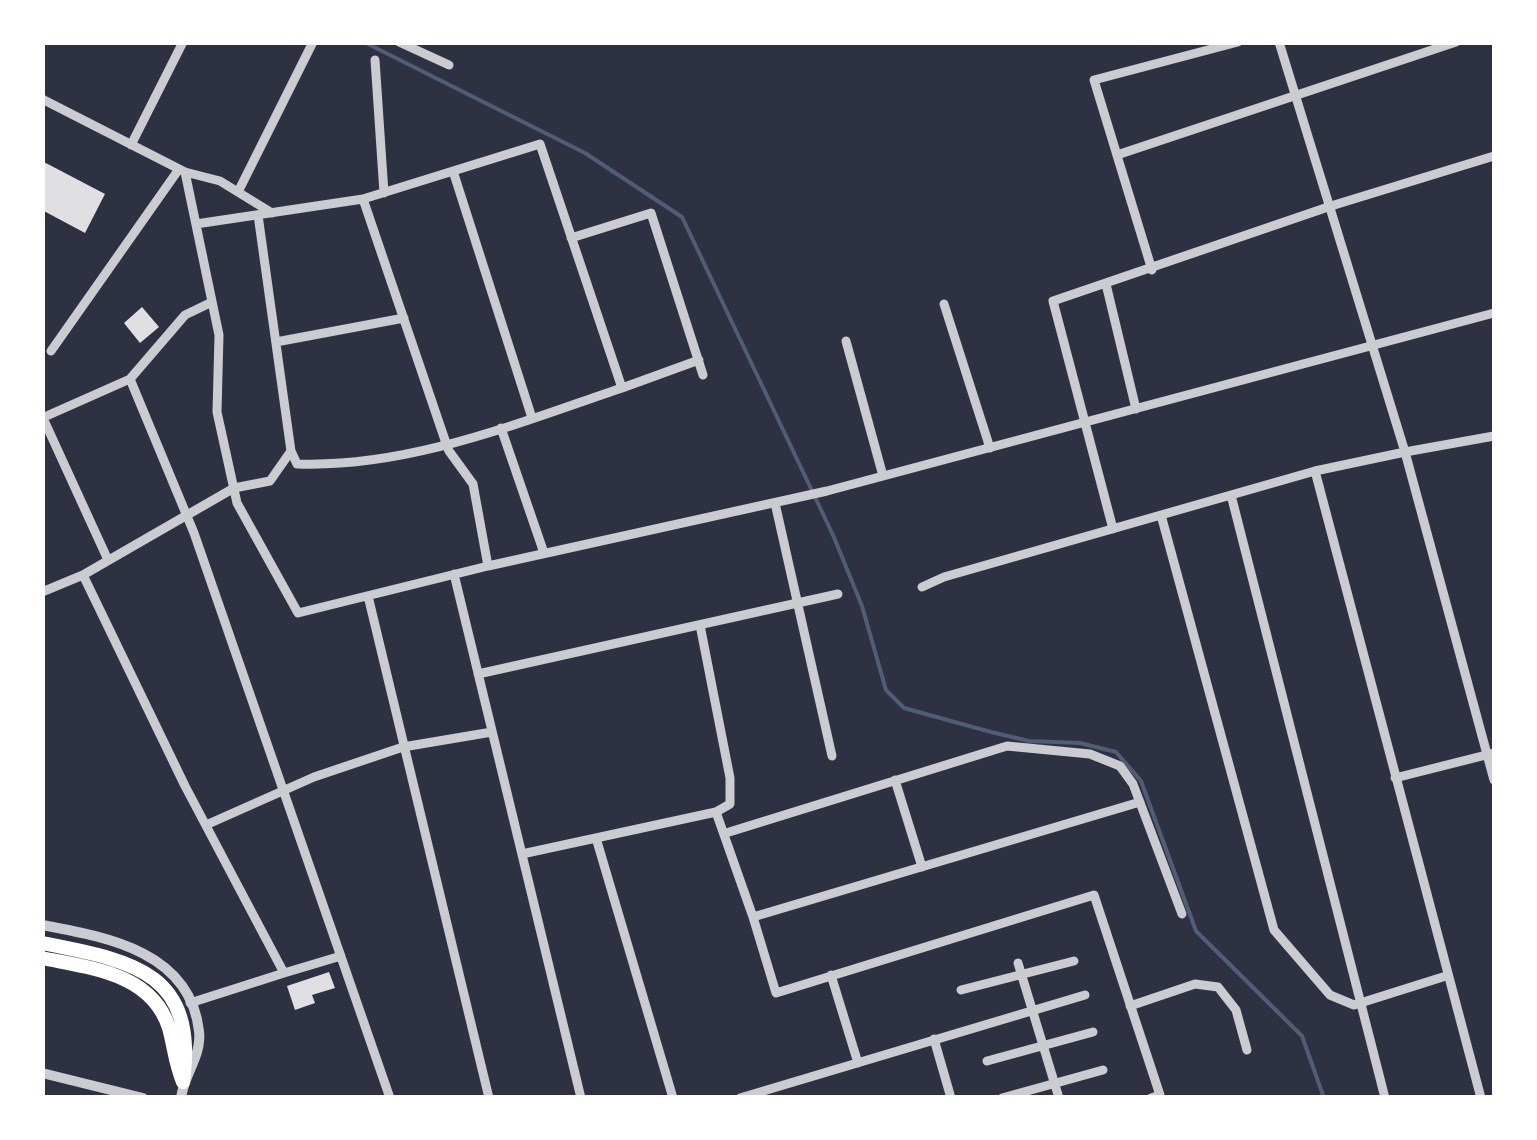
<!DOCTYPE html>
<style>
body{margin:0}
#map{position:relative;width:1537px;height:1140px;overflow:hidden;background:#2d3142;font-family:"Titillium Web",sans-serif}
canvas{display:block}
.frame{position:absolute;inset:0;border:45px solid #fff;pointer-events:none}
</style>
<div id="map">
<canvas width="1537" height="1140"></canvas>
<div class="frame"></div>
</div>
<script>
const ctx = document.querySelector('canvas').getContext('2d');
ctx.lineJoin = 'round';
function stroke(path, color, width, dash) {
  ctx.strokeStyle = color;
  ctx.lineWidth = width;
  ctx.lineCap = dash ? 'butt' : 'round';
  ctx.setLineDash(dash || []);
  ctx.stroke(path);
}
function fillPath(path, color) {
  ctx.fillStyle = color;
  ctx.fill(path, 'evenodd');
}
stroke(new Path2D(`
 M 364,42 L 585,153 L 682,217 L 833,535 L 862,606 L 886,690 L 904,708 L 991,732 L 1029,741 L 1080,743 L 1116,752 L 1141,781 L 1196,931 L 1302,1036 L 1324,1098`), '#4f5d75', 4);
fillPath(new Path2D(`
 M 42,161 L 105,194 L 85,233 L 42,210 Z
 M 142,307 L 159,327 L 140,343 L 124,323 Z
 M 329,972 L 335,988 L 312,995 L 315,1003 L 295,1010 L 287,986 Z`), '#e0e0e3');
stroke(new Path2D(`
 M 399,42 L 449,65
 M 1279,42 L 1405,452 L 1315,471 L 1481,1098
 M 375,60 L 384,193
 M 42,99 L 185,172 L 219,335 L 217,412 L 237,503 L 298,613 L 488,566 L 827,491 L 1494,313
 M 131,145 L 183,42
 M 1117,155 L 1456,42
 M 453,171 L 532,418
 M 185,172 L 220,181 L 272,213
 M 238,192 L 313,42
 M 258,215 L 291,451
 M 196,224 L 363,199
 M 571,238 L 651,213 L 703,375
 M 1152,270 L 1094,80 L 1238,42
 M 1106,284 L 1136,409
 M 944,304 L 990,448
 M 846,341 L 883,476
 M 276,342 L 404,318
 M 51,351 L 179,169
 M 130,379 L 194,533 L 390,1098
 M 622,388 L 699,360
 M 42,418 L 130,379 L 185,315 L 212,302
 M 43,418 L 108,560
 M 501,428 L 544,553
 M 1494,436 L 1405,452 L 1494,780
 M 1231,495 L 1385,1098
 M 775,503 L 832,756
 M 1161,515 L 1274,930 L 1330,995 L 1354,1005 L 1446,976
 M 1113,529 L 1053,301 L 1331,206 L 1494,156
 M 454,574 L 581,1098
 M 922,587 L 944,577 L 1315,471
 M 42,592 L 83,575
 M 368,596 L 489,1098
 M 700,625 L 730,778 L 730,804 L 716,812
 M 478,674 L 838,594
 M 1395,778 L 1494,753
 M 895,780 L 922,867
 M 206,825 L 314,777 L 403,747 L 492,732
 M 726,833 L 1007,746 L 1090,754 L 1120,766 L 1133,784 L 1182,914
 M 596,838 L 673,1098
 M 522,854 L 716,812 L 753,917 L 1140,802
 M 753,917 L 776,993 L 1094,895 L 1160,1095 L 1151,1098
 M 1018,963 L 1059,1098
 M 284,973 L 341,956
 M 831,975 L 858,1063
 M 961,990 L 1074,961
 M 190,1003 L 284,973 L 185,786 L 83,575 L 234,488 L 270,481 L 291,451 L 297,464 C 409,468 518,423 622,388 L 540,144 L 363,199 L 447,446 L 449,451 L 473,484 L 488,566
 M 1130,1006 L 1195,984 L 1218,987 L 1236,1010 L 1247,1050
 M 934,1039 L 951,1098
 M 987,1061 L 1093,1032
 M 740,1098 L 1085,995
 M 1002,1098 L 1103,1070`), '#caccd0', 9);
stroke(new Path2D(`
 M 42,925 C 106,937 190,951 199,1031 C 202,1056 184,1074 181,1098
 M 42,1073 L 143,1098`), '#caccd0', 10);
stroke(new Path2D(`
 M 42,943 C 132,961 198,971 183,1082
 M 42,958 C 90,968 152,973 169,1028 C 174,1046 175,1063 183,1082`), '#fff', 14);
</script>
